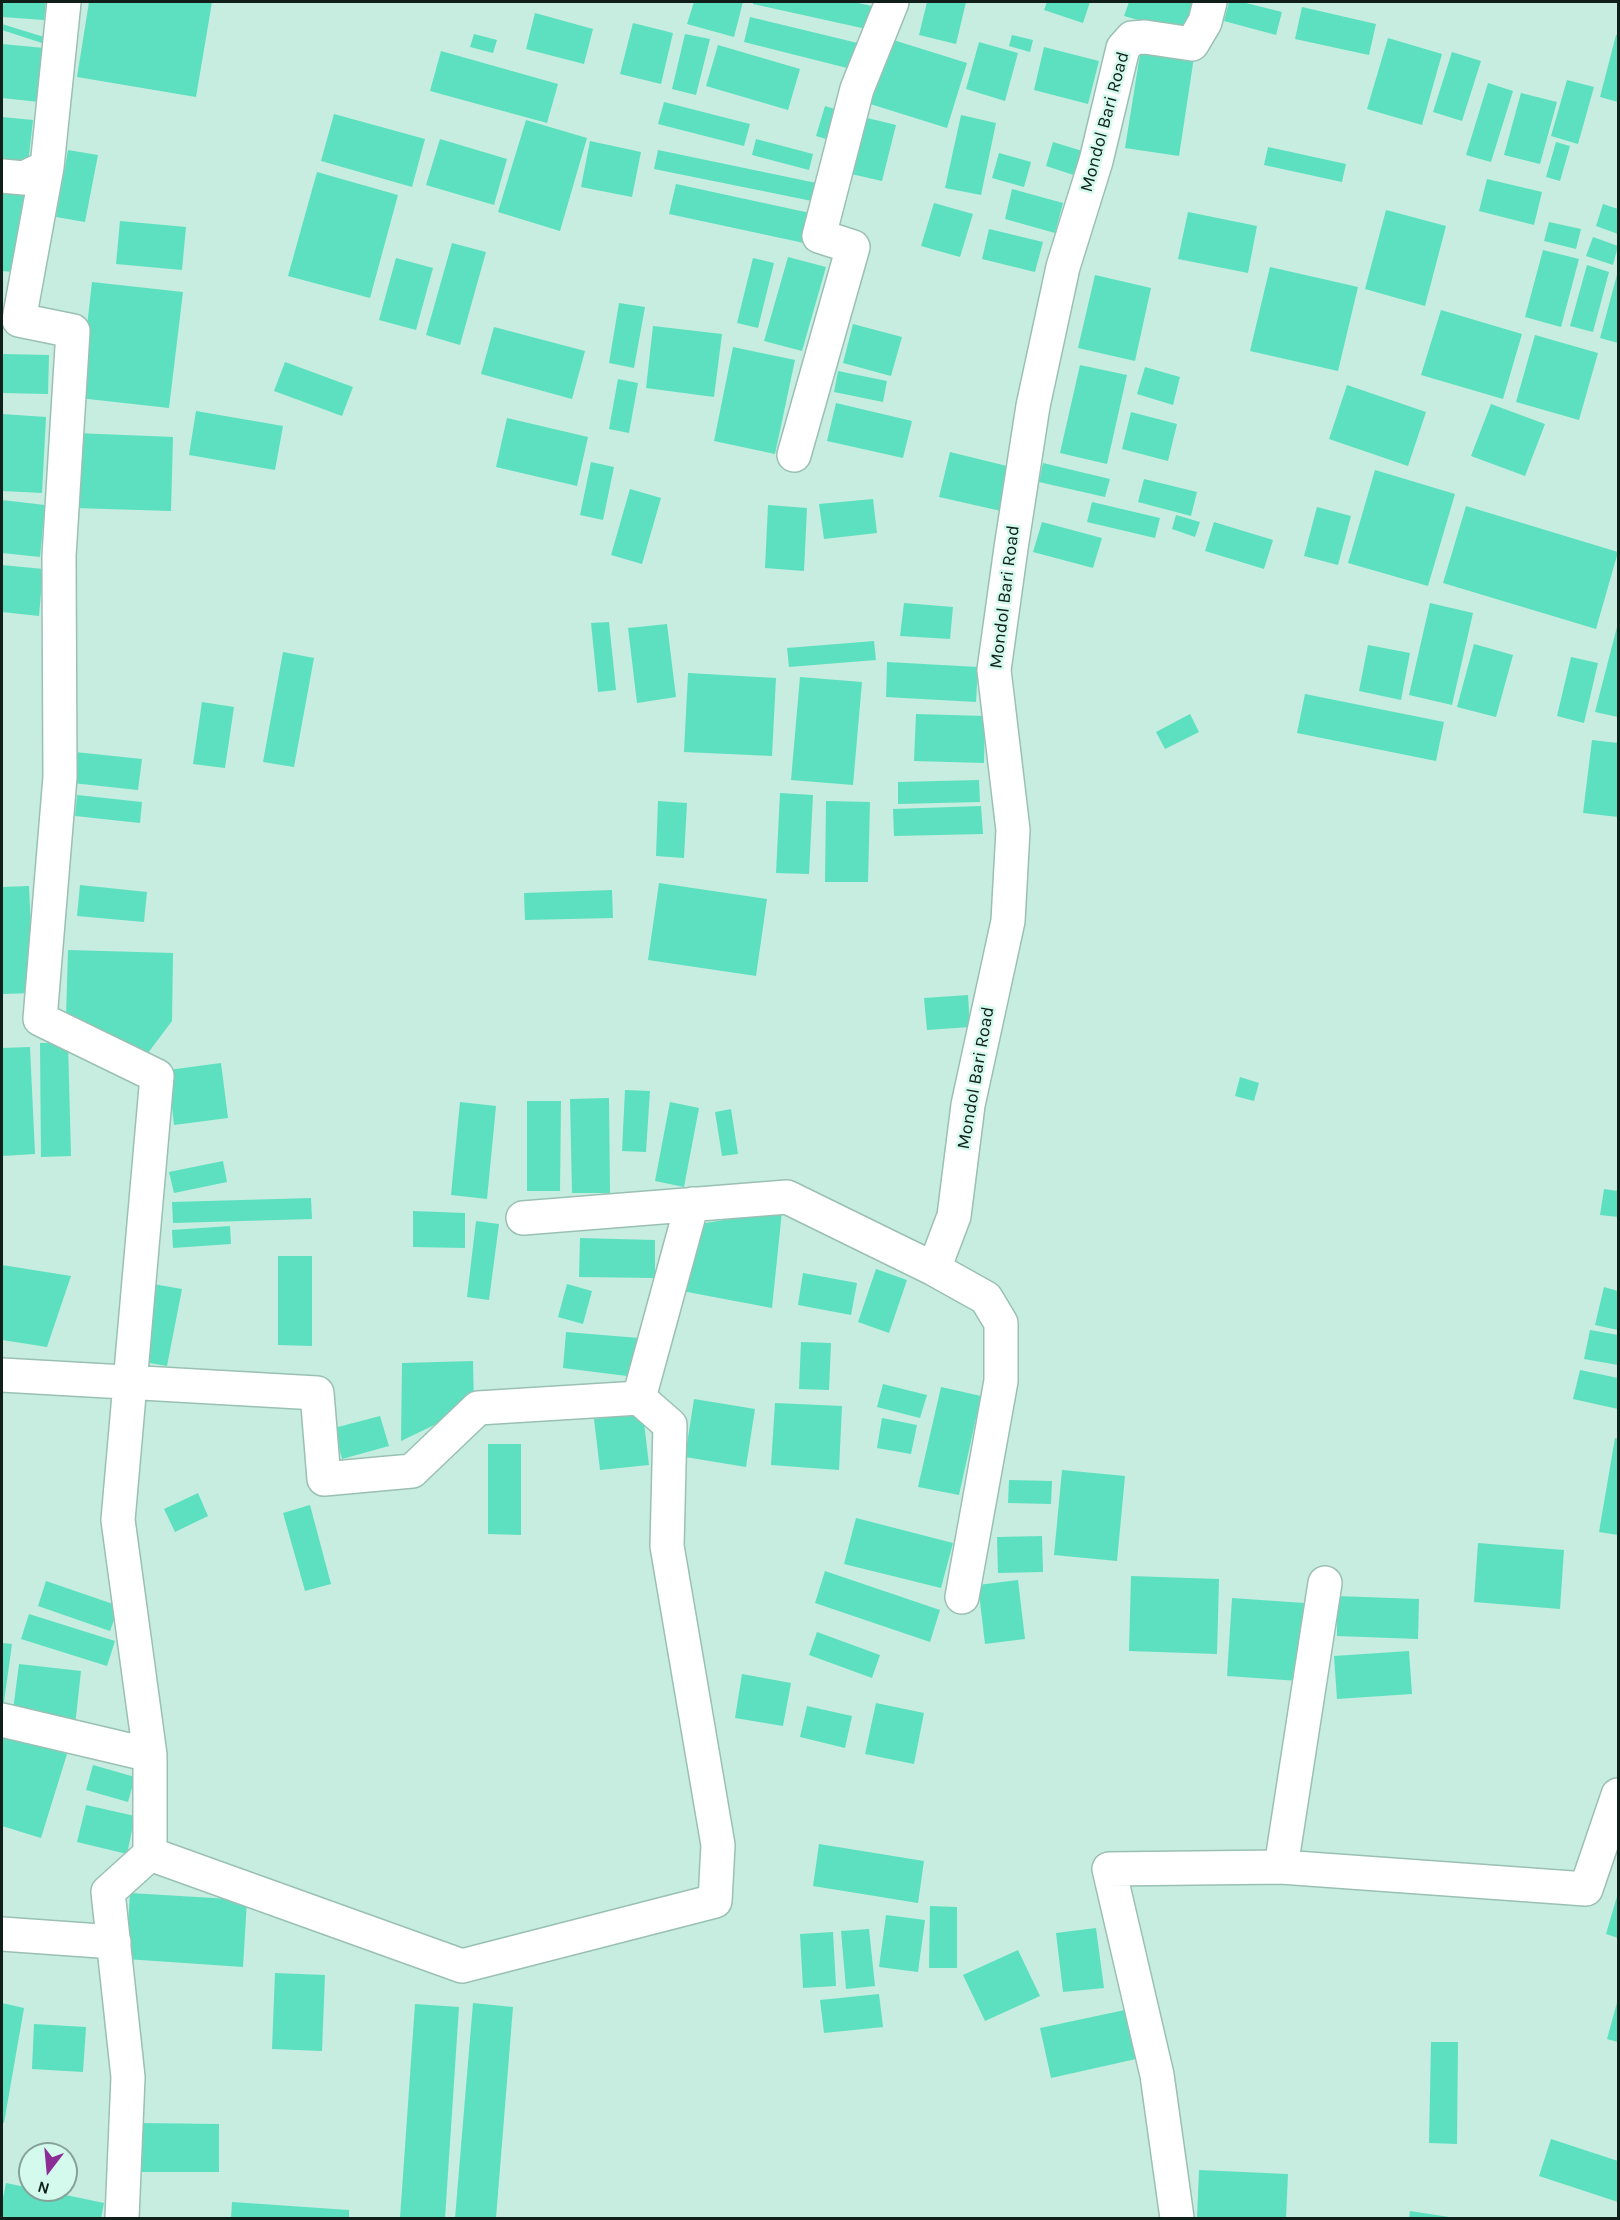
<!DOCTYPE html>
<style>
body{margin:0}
#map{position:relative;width:1620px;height:2220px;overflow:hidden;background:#c6ede0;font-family:Karla,sans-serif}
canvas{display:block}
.frame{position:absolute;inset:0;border:3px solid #101f1a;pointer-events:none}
.north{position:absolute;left:18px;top:2142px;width:60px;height:60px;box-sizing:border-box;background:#d3faed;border:2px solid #85a299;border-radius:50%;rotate:196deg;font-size:16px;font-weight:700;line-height:24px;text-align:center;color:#101f1a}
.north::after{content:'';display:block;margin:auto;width:21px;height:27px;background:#8c2d96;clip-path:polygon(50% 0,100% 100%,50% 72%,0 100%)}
</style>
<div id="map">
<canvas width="1620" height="2220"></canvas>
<div class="frame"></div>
<div class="north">N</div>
</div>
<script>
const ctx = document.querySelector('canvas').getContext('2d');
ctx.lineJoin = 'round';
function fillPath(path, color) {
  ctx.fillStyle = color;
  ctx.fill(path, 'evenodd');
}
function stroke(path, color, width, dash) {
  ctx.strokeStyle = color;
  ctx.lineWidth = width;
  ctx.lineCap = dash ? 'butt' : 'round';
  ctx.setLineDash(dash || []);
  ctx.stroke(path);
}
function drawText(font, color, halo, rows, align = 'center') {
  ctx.font = font + ' Karla,sans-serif';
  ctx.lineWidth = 5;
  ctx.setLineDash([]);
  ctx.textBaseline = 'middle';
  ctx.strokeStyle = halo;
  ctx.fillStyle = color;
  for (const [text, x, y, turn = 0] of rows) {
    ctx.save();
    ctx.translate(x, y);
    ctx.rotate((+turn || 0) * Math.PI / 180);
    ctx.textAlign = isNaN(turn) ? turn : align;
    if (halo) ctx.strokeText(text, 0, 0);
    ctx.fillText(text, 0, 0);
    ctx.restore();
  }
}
fillPath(new Path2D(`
 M 2,2 L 46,2 L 44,20 L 2,17 Z
 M 89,2 L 212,2 L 196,97 L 77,77 Z
 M 694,2 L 743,2 L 734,37 L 687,24 Z
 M 753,2 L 854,2 L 876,7 L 871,30 L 753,4 Z
 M 927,2 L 966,2 L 956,44 L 919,35 Z
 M 1047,2 L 1090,2 L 1083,23 L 1044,10 Z
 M 1129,2 L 1194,2 L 1185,33 L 1124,16 Z
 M 1229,2 L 1242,2 L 1282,12 L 1276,35 L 1224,21 Z
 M 1302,7 L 1376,24 L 1369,55 L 1295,39 Z
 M 535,13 L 593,29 L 584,64 L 526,49 Z
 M 750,17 L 866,45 L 859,71 L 744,42 Z
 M 633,23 L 673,33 L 661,84 L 620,74 Z
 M 2,24 L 44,37 L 42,43 L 2,30 Z
 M 474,34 L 497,40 L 493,53 L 470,47 Z
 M 685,34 L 710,39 L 696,95 L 672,89 Z
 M 1012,35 L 1033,40 L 1030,52 L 1009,46 Z
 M 1616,35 L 1618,35 L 1618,102 L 1600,97 Z
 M 887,38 L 967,63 L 947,128 L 867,103 Z
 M 1388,38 L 1442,54 L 1422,125 L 1367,109 Z
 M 979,42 L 1018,53 L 1005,101 L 966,89 Z
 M 2,44 L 44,48 L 39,102 L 2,98 Z
 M 718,45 L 800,69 L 788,110 L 706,86 Z
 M 1044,47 L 1099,61 L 1088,104 L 1034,90 Z
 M 1141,48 L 1194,57 L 1179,156 L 1125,148 Z
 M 441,51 L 558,84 L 547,123 L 430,91 Z
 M 1452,52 L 1481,61 L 1462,121 L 1433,112 Z
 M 1567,80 L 1594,87 L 1578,144 L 1551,136 Z
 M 1488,83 L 1513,91 L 1491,162 L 1466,155 Z
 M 1521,93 L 1557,102 L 1540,164 L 1504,155 Z
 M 664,102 L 750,124 L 744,146 L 658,124 Z
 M 825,106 L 844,112 L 836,142 L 816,136 Z
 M 334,114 L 425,139 L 412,187 L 321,161 Z
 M 851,114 L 896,125 L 882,181 L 838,171 Z
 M 961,115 L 996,123 L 981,195 L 945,188 Z
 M 2,117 L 33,120 L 27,173 L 2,170 Z
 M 526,120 L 587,138 L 560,231 L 498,212 Z
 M 440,139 L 507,159 L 494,205 L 426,185 Z
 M 756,139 L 813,154 L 809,170 L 752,155 Z
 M 590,141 L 641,152 L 632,197 L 581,187 Z
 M 1053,142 L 1092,154 L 1083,178 L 1046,166 Z
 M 1556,142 L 1570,146 L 1560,181 L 1546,177 Z
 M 1268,147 L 1346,164 L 1342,182 L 1264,165 Z
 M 68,150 L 98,155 L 85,222 L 56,217 Z
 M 658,150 L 826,185 L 822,203 L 654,169 Z
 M 999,153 L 1031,162 L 1024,187 L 992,178 Z
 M 317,172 L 398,195 L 370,298 L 288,276 Z
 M 1487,179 L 1542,192 L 1534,225 L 1479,211 Z
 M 676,184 L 810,213 L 804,243 L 669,214 Z
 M 2,189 L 29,191 L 22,273 L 2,271 Z
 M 1012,189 L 1063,203 L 1055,233 L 1005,219 Z
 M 934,203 L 973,214 L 960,257 L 921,246 Z
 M 1603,204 L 1618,209 L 1618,234 L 1596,226 Z
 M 1386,210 L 1446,226 L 1425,306 L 1365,289 Z
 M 1188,212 L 1257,226 L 1248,273 L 1178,259 Z
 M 120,221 L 186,227 L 182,270 L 116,264 Z
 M 1549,222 L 1581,229 L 1576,249 L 1544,241 Z
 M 989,229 L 1043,242 L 1035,272 L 982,259 Z
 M 1593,237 L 1618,246 L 1613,265 L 1586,256 Z
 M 452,243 L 486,252 L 460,345 L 426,335 Z
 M 1543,250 L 1579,259 L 1561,327 L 1525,317 Z
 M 788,257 L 826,267 L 802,351 L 764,341 Z
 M 396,258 L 433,268 L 416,330 L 379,320 Z
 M 753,258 L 774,263 L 758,328 L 737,323 Z
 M 1587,265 L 1609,272 L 1593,332 L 1570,326 Z
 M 1270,267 L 1358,287 L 1338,371 L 1250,351 Z
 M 1618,271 L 1618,343 L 1600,338 Z
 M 1095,275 L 1151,288 L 1135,361 L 1078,348 Z
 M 92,282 L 183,292 L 169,408 L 79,398 Z
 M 619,303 L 645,307 L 634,368 L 609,363 Z
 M 1441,310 L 1522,334 L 1503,399 L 1421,375 Z
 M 853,324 L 902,337 L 891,376 L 843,363 Z
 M 653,326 L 722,334 L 714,397 L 646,388 Z
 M 494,327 L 585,351 L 572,399 L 481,374 Z
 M 1535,335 L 1598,353 L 1579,420 L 1516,402 Z
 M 733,347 L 795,360 L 775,454 L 714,441 Z
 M 2,354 L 49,355 L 48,394 L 2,393 Z
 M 285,362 L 353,387 L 342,416 L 274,391 Z
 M 1080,365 L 1127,375 L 1107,464 L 1060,453 Z
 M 1145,367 L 1180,377 L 1173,405 L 1137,394 Z
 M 838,371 L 887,381 L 883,402 L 834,392 Z
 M 618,379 L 638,383 L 629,433 L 609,429 Z
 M 1347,385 L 1426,412 L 1408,466 L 1329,439 Z
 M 836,403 L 912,421 L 903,458 L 827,441 Z
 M 1491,404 L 1545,424 L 1525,476 L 1471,456 Z
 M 196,411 L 283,426 L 275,470 L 189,455 Z
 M 1131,412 L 1177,424 L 1168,461 L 1122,449 Z
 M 2,414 L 46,417 L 42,493 L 2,491 Z
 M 507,418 L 588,437 L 577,486 L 496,467 Z
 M 76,433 L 173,437 L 171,511 L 74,508 Z
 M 950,452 L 1011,467 L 1001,511 L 939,497 Z
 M 591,462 L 614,467 L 603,520 L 580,515 Z
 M 1043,463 L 1110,479 L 1105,497 L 1039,482 Z
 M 1375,470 L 1455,494 L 1428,586 L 1348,563 Z
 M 1144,479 L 1197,492 L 1191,516 L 1138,502 Z
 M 630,489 L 661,498 L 642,564 L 611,555 Z
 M 873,499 L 877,533 L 824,539 L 819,504 Z
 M 2,500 L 45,505 L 40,557 L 2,553 Z
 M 1092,502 L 1160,518 L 1155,538 L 1087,522 Z
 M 768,505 L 807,508 L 804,571 L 765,568 Z
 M 1466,506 L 1618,552 L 1596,629 L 1443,583 Z
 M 1317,507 L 1351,516 L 1338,565 L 1304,556 Z
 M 1176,515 L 1200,522 L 1195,537 L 1172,529 Z
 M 1042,522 L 1102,538 L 1093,568 L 1033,552 Z
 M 1214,522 L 1273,540 L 1264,569 L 1205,551 Z
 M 2,565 L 43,569 L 39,616 L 2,612 Z
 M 904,603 L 953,607 L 950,639 L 900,636 Z
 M 1430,603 L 1473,613 L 1452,705 L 1409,695 Z
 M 609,622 L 616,690 L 598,692 L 591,623 Z
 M 1618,623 L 1618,717 L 1595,712 Z
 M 667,624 L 676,697 L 637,703 L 628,628 Z
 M 874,641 L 876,660 L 789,667 L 787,648 Z
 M 1474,644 L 1513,655 L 1496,717 L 1457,707 Z
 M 1368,645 L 1410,653 L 1401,700 L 1359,691 Z
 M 283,652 L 314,658 L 294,767 L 263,762 Z
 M 1571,657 L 1598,663 L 1584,723 L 1557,716 Z
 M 887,662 L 978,667 L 976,702 L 886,697 Z
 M 688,673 L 776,678 L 772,756 L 684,752 Z
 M 800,677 L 862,682 L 853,785 L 791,780 Z
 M 1305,694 L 1444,722 L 1436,761 L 1297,733 Z
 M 202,702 L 234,707 L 225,768 L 193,764 Z
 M 916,714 L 985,716 L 984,763 L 914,761 Z
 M 1190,714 L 1199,732 L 1165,749 L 1156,732 Z
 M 1592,740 L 1618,743 L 1618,817 L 1583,813 Z
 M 75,752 L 142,759 L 138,790 L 72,783 Z
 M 979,780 L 980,802 L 898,804 L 898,782 Z
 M 780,793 L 813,795 L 809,874 L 776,873 Z
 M 77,795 L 142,802 L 140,823 L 75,816 Z
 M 658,801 L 687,803 L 684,858 L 656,856 Z
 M 826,801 L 870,802 L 868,882 L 825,882 Z
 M 981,806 L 983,834 L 894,836 L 893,809 Z
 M 659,883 L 767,899 L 756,976 L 648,960 Z
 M 80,885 L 147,892 L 144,922 L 77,916 Z
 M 29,886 L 34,993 L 2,994 L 2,887 Z
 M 612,890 L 613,918 L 525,920 L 524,893 Z
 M 68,950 L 173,953 L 172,1021 L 148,1053 L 66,1018 Z
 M 968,995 L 970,1027 L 927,1030 L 924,998 Z
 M 40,1043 L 68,1043 L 71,1156 L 41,1157 Z
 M 30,1047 L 35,1154 L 2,1156 L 2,1048 Z
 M 221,1063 L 228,1118 L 174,1125 L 168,1070 Z
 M 1240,1077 L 1259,1083 L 1254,1101 L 1235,1096 Z
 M 625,1090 L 650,1091 L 646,1152 L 622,1151 Z
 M 609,1098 L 610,1193 L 572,1193 L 570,1099 Z
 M 527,1101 L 561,1101 L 560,1191 L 527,1191 Z
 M 460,1102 L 496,1106 L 487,1199 L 451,1195 Z
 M 670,1102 L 699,1108 L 684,1187 L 655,1181 Z
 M 731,1109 L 738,1154 L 722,1156 L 715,1112 Z
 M 223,1161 L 227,1182 L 174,1193 L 169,1172 Z
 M 1604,1189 L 1618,1191 L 1618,1217 L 1600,1215 Z
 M 311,1198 L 312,1219 L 173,1223 L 172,1202 Z
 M 413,1211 L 465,1213 L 465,1248 L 413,1247 Z
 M 782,1211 L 772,1308 L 682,1291 L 699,1224 Z
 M 476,1221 L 499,1224 L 489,1300 L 467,1297 Z
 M 230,1226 L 231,1244 L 173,1248 L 172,1230 Z
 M 580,1238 L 655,1240 L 655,1278 L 579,1277 Z
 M 278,1256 L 312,1256 L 312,1346 L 278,1345 Z
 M 2,1265 L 71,1276 L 47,1347 L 2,1340 Z
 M 876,1269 L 907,1280 L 889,1333 L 858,1322 Z
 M 803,1273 L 857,1283 L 851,1315 L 798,1305 Z
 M 153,1284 L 182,1289 L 167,1366 L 138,1361 Z
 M 567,1284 L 592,1291 L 583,1324 L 558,1317 Z
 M 1604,1287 L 1618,1291 L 1618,1330 L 1595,1325 Z
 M 1590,1330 L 1618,1335 L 1618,1365 L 1584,1359 Z
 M 566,1332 L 639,1338 L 627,1376 L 563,1368 Z
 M 801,1342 L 831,1343 L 829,1390 L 799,1389 Z
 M 473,1361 L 474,1406 L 401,1441 L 402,1363 Z
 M 1580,1370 L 1618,1378 L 1618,1409 L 1573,1399 Z
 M 883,1384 L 927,1395 L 920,1418 L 877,1407 Z
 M 941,1387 L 981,1396 L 959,1495 L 918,1487 Z
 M 694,1399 L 755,1409 L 746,1467 L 685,1457 Z
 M 775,1403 L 842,1406 L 839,1470 L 771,1465 Z
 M 643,1414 L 649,1465 L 600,1470 L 594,1419 Z
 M 380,1416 L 389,1446 L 342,1459 L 334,1428 Z
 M 882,1418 L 917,1425 L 911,1454 L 877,1448 Z
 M 1615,1438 L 1618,1439 L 1618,1535 L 1599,1532 Z
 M 488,1444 L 521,1444 L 521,1535 L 488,1534 Z
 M 1062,1470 L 1125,1476 L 1117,1561 L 1054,1555 Z
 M 1009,1480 L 1052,1481 L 1051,1504 L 1008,1503 Z
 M 198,1493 L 208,1516 L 175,1532 L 164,1509 Z
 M 310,1505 L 331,1584 L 305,1591 L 283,1513 Z
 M 856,1518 L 953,1543 L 941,1588 L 844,1564 Z
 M 1042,1536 L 1043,1572 L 998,1573 L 997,1537 Z
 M 1478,1543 L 1564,1550 L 1560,1609 L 1474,1602 Z
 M 825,1571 L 940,1610 L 930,1642 L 815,1603 Z
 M 1131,1576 L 1219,1579 L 1217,1654 L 1129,1651 Z
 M 1018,1580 L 1025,1639 L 985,1644 L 978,1585 Z
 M 46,1581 L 119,1606 L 110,1631 L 38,1606 Z
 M 1337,1596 L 1419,1599 L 1418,1639 L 1337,1636 Z
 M 1232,1598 L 1304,1603 L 1299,1681 L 1227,1676 Z
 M 29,1614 L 115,1641 L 107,1666 L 21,1639 Z
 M 817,1632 L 880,1655 L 872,1678 L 809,1655 Z
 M 2,1643 L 12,1644 L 3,1709 L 2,1709 Z
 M 1409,1651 L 1412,1694 L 1337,1699 L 1334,1656 Z
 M 19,1664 L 81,1671 L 75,1726 L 12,1718 Z
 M 742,1674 L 791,1683 L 783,1726 L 735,1718 Z
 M 876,1703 L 924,1713 L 914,1764 L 865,1754 Z
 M 807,1706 L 852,1716 L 845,1748 L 800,1737 Z
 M 2,1734 L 67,1754 L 41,1838 L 2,1826 Z
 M 93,1765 L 135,1777 L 128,1802 L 86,1790 Z
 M 86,1805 L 135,1816 L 127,1854 L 77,1842 Z
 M 819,1844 L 924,1861 L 918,1903 L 813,1886 Z
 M 130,1893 L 247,1900 L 243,1967 L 126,1959 Z
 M 1618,1893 L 1618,1938 L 1606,1934 Z
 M 930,1906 L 957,1907 L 957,1968 L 929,1968 Z
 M 886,1915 L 925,1920 L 918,1972 L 879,1967 Z
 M 1096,1928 L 1104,1988 L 1063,1992 L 1056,1933 Z
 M 869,1929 L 875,1986 L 846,1989 L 841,1931 Z
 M 833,1932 L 836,1986 L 803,1988 L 800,1934 Z
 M 1018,1950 L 1040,1996 L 985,2021 L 963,1975 Z
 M 275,1973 L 325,1975 L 322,2051 L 272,2049 Z
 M 879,1994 L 883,2027 L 824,2033 L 820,2000 Z
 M 1618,1999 L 1618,2042 L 1607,2039 Z
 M 2,2003 L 24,2008 L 4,2123 L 2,2122 Z
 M 473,2003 L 513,2007 L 496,2218 L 455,2218 Z
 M 415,2004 L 459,2007 L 445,2218 L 400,2218 Z
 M 1125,2010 L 1136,2059 L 1051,2078 L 1040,2028 Z
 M 34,2024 L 86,2027 L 83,2072 L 32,2069 Z
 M 1431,2042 L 1458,2042 L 1457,2144 L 1429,2143 Z
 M 141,2123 L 219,2124 L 219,2172 L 141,2172 Z
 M 1551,2139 L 1618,2161 L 1618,2202 L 1539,2176 Z
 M 1199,2170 L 1288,2174 L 1286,2218 L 1197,2218 Z
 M 6,2183 L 30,2188 L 30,2190 L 42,2190 L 104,2203 L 101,2218 L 2,2218 L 2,2203 Z
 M 232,2202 L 349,2210 L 349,2218 L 231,2218 Z
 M 1410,2211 L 1449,2217 L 1449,2218 L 1409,2218 Z`), '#5de0bf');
const minor = new Path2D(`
 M 64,2 L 47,167 L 19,320 L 73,331 L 59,556 L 60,777 L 40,1019 L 157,1076 L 118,1520 L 150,1755 L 150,1854
 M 2,176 L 24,178 L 47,167
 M 794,455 L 853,247 L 819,236 L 857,89 L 892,2
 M 523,1218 L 787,1197 L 934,1269 L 986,1298 L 1001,1323 L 1001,1381 L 962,1597
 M 934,1269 L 954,1216 L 968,1105 L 1008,921 L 1013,830 L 994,670 L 1011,548 L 1033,406 L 1063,267 L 1096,161 L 1123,48 L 1132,38 L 1145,37 L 1192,44 L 1205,22 L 1210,2
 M 2,1375 L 317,1393 L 324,1479 L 412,1471 L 478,1408 L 639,1398
 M 2,1720 L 150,1755
 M 1281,1867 L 1586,1889 L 1618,1795
 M 2,1934 L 114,1942
 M 122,2218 L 128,2077 L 108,1892 L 150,1854 L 462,1966 L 715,1901 L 718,1845 L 667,1546 L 670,1425 L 639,1398 L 692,1204
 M 1177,2218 L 1157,2075 L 1109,1869 L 1281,1867 L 1325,1583`);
stroke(minor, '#9ac0b4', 36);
stroke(minor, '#fff', 33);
drawText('18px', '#101f1a', '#d3faed', [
 ["Mondol Bari Road",1105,122,-75],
 ["Mondol Bari Road",1005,597,-83],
 ["Mondol Bari Road",976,1078,-80]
]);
</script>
